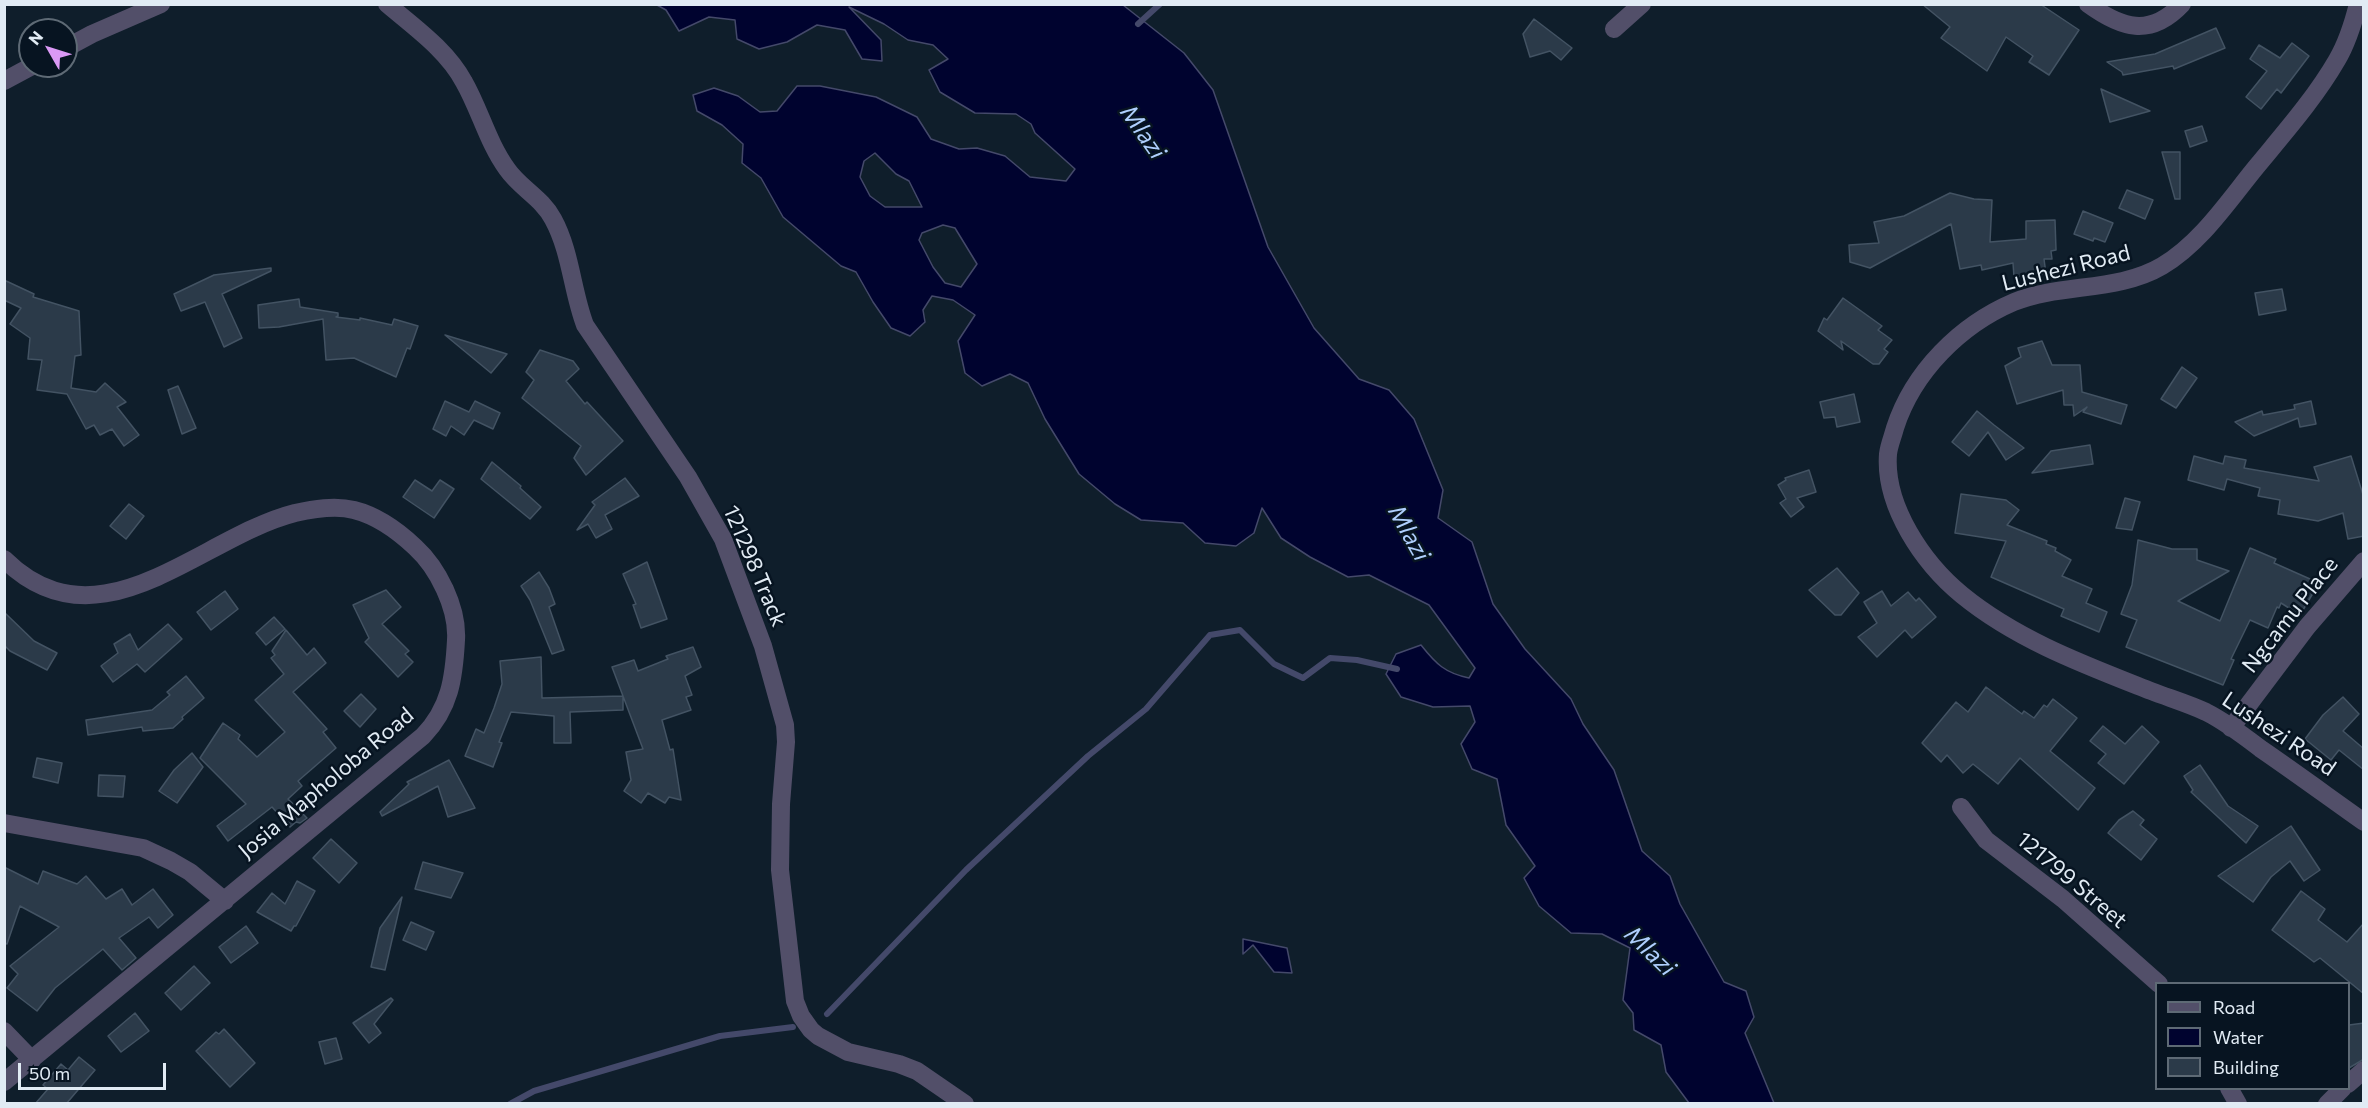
<!DOCTYPE html>
<style>
body{margin:0}
#map{position:relative;width:2368px;height:1108px;overflow:hidden;background:#0f1e2b;font-family:Commissioner,sans-serif}
canvas{display:block}
.frame{position:absolute;inset:0;border:6px solid #e1ebf4;pointer-events:none}
.legend{position:absolute;left:2155px;top:982px;width:195px;height:108px;box-sizing:border-box;background:#071421;border:2px solid #5e6a75;margin:0;padding:8px 10px;list-style:none;font-size:18px;color:#e1ebf4}
.legend li{display:flex;align-items:center;gap:12px;height:30px}
.legend b{width:30px;border:2px solid #5e6a75}
.north{position:absolute;left:18px;top:18px;width:60px;height:60px;box-sizing:border-box;background:#071421;border:2px solid #5e6a75;border-radius:50%;rotate:309deg;font-size:16px;font-weight:700;line-height:24px;text-align:center;color:#e1ebf4}
.north::after{content:'';display:block;margin:auto;width:21px;height:27px;background:#db99f5;clip-path:polygon(50% 0,100% 100%,50% 72%,0 100%)}
.scale{position:absolute;left:18px;top:1063px;width:148px;height:27px;box-sizing:border-box;border:3px solid #e1ebf4;border-top:0;padding-left:8px;font-size:18px;line-height:21px;white-space:nowrap;color:#e1ebf4;-webkit-text-stroke:4px #071421;paint-order:stroke}
</style>
<div id="map">
<canvas width="2368" height="1108"></canvas>
<div class="frame"></div>
<ul class="legend">
<li><b style="height:8px;background:#524f69"></b>Road</li>
<li><b style="height:16px;background:#00032f"></b>Water</li>
<li><b style="height:16px;background:#2b3a49"></b>Building</li>
</ul>
<div class="north">N</div>
<div class="scale">50 m</div>
</div>
<script>
const ctx = document.querySelector('canvas').getContext('2d');
ctx.lineJoin = 'round';
function fillPath(path, color) {
  ctx.fillStyle = color;
  ctx.fill(path, 'evenodd');
}
function stroke(path, color, width, dash) {
  ctx.strokeStyle = color;
  ctx.lineWidth = width;
  ctx.lineCap = dash ? 'butt' : 'round';
  ctx.setLineDash(dash || []);
  ctx.stroke(path);
}
function drawText(font, color, halo, rows, align = 'center') {
  ctx.font = font + ' Commissioner,sans-serif';
  ctx.lineWidth = 5;
  ctx.setLineDash([]);
  ctx.textBaseline = 'middle';
  ctx.strokeStyle = halo;
  ctx.fillStyle = color;
  for (const [text, x, y, turn = 0] of rows) {
    ctx.save();
    ctx.translate(x, y);
    ctx.rotate((+turn || 0) * Math.PI / 180);
    ctx.textAlign = isNaN(turn) ? turn : align;
    if (halo) ctx.strokeText(text, 0, 0);
    ctx.fillText(text, 0, 0);
    ctx.restore();
  }
}
const water = new Path2D(`
 M 657,5 L 1123,5 L 1184,53 L 1213,90 L 1268,247 L 1314,328 L 1359,379 L 1389,390 L 1414,419 L 1443,490 L 1438,518 L 1472,542 L 1493,604 L 1525,649 L 1571,699 L 1583,724 L 1614,770 L 1642,851 L 1670,876 L 1680,904 L 1724,982 L 1746,991 L 1754,1017 L 1745,1033 L 1774,1103 L 1689,1103 L 1666,1072 L 1661,1045 L 1634,1030 L 1633,1013 L 1623,1000 L 1630,948 L 1602,934 L 1571,933 L 1539,906 L 1524,878 L 1535,866 L 1506,825 L 1497,779 L 1472,769 L 1461,744 L 1475,722 L 1470,706 L 1433,707 L 1401,697 L 1386,674 L 1396,654 L 1421,645 C 1436,664 1445,673 1469,678 L 1475,668 L 1429,605 L 1369,575 L 1348,577 L 1310,557 L 1281,538 L 1262,508 L 1254,533 L 1236,546 L 1205,543 L 1183,523 L 1141,520 L 1115,504 L 1079,474 L 1045,419 L 1028,383 L 1010,374 L 982,386 L 965,373 L 958,341 L 975,315 L 953,300 L 932,296 L 923,310 L 925,322 L 910,336 L 891,328 L 873,302 L 856,272 L 841,266 L 783,217 L 761,178 L 742,163 L 743,144 L 722,125 L 697,111 L 693,95 L 714,88 L 738,96 L 760,112 L 777,111 L 797,86 L 820,86 L 876,97 L 917,117 L 931,139 L 959,149 L 977,148 L 1005,156 L 1030,177 L 1066,181 L 1075,169 L 1035,133 L 1031,124 L 1016,114 L 975,113 L 940,92 L 929,70 L 948,59 L 933,45 L 908,40 L 884,24 L 849,7 L 881,40 L 882,61 L 862,59 L 845,30 L 817,25 L 787,42 L 759,49 L 737,39 L 735,20 L 709,17 L 679,31 L 666,10 ZM 875,153 L 896,174 L 909,181 L 922,207 L 885,207 L 870,196 L 860,177 L 864,161 ZM 943,225 L 955,228 L 977,264 L 961,287 L 945,283 L 933,267 L 919,240 L 922,233 Z
 M 1243,939 L 1287,948 L 1292,973 L 1274,972 L 1253,945 L 1243,954 Z`);
fillPath(water, '#00032f');
stroke(water, '#44496a', 1.5);
stroke(new Path2D(`
 M 1138,24 L 1160,4
 M 827,1014 L 966,870 L 1088,756 L 1146,709 L 1210,635 L 1240,630 L 1274,664 L 1303,678 L 1330,658 L 1357,660 L 1397,669
 M 510,1104 L 534,1091 L 720,1036 L 793,1027`), '#44496a', 6);
const building = new Path2D(`
 M 1922,4 L 2040,4 L 2079,30 L 2049,75 L 2029,62 L 2033,56 L 2006,37 L 1987,71 L 1941,38 L 1950,27 Z
 M 1534,19 L 1572,48 L 1561,60 L 1550,51 L 1530,57 L 1523,34 Z
 M 2216,28 L 2225,48 L 2174,69 L 2173,66 L 2123,75 L 2122,72 L 2107,62 L 2155,54 Z
 M 2292,43 L 2309,56 L 2281,93 L 2277,89 L 2261,109 L 2246,97 L 2267,71 L 2250,59 L 2259,45 L 2280,58 Z
 M 2101,89 L 2150,111 L 2110,122 Z
 M 2202,126 L 2207,141 L 2190,147 L 2185,131 Z
 M 2162,152 L 2180,152 L 2180,199 L 2175,199 Z
 M 2127,190 L 2153,200 L 2145,219 L 2119,208 Z
 M 1950,193 L 1974,199 L 1992,200 L 1990,242 L 2026,239 L 2026,221 L 2055,220 L 2056,250 L 2051,251 L 2052,259 L 2044,259 L 2046,274 L 2014,277 L 2013,263 L 1982,270 L 1981,265 L 1960,269 L 1951,224 L 1870,268 L 1850,262 L 1849,245 L 1879,243 L 1874,222 L 1904,216 Z
 M 2083,211 L 2113,223 L 2105,242 L 2094,238 L 2093,241 L 2074,234 Z
 M 271,268 L 271,271 L 222,294 L 242,338 L 224,347 L 205,302 L 181,311 L 174,294 L 214,275 Z
 M 4,280 L 34,294 L 33,297 L 79,311 L 81,355 L 75,356 L 71,388 L 96,392 L 105,383 L 126,402 L 117,407 L 139,435 L 124,446 L 112,429 L 100,435 L 94,425 L 86,429 L 67,394 L 37,390 L 42,360 L 28,359 L 30,338 L 10,324 L 21,308 L 4,300 Z
 M 2282,289 L 2286,310 L 2259,315 L 2255,293 Z
 M 1843,298 L 1882,326 L 1878,330 L 1892,340 L 1884,349 L 1888,352 L 1879,364 L 1873,364 L 1841,341 L 1843,350 L 1818,331 L 1824,318 L 1827,320 Z
 M 299,299 L 300,307 L 338,313 L 338,316 L 336,317 L 360,320 L 360,318 L 392,325 L 394,319 L 418,326 L 410,349 L 407,348 L 396,377 L 354,358 L 326,360 L 323,319 L 279,327 L 259,328 L 258,305 Z
 M 445,335 L 507,354 L 491,373 Z
 M 2042,341 L 2052,365 L 2080,365 L 2082,392 L 2127,405 L 2121,424 L 2083,412 L 2087,407 L 2074,416 L 2073,405 L 2064,405 L 2063,390 L 2017,404 L 2005,366 L 2021,357 L 2018,348 Z
 M 540,350 L 573,361 L 579,369 L 566,381 L 585,404 L 587,402 L 623,441 L 586,475 L 574,458 L 581,446 L 522,398 L 534,380 L 526,372 Z
 M 2182,367 L 2197,378 L 2176,408 L 2161,399 Z
 M 178,386 L 196,428 L 182,434 L 168,390 Z
 M 1854,394 L 1860,422 L 1837,427 L 1835,417 L 1824,418 L 1820,402 Z
 M 445,401 L 469,412 L 475,401 L 500,413 L 493,429 L 474,420 L 464,435 L 451,426 L 446,436 L 433,429 Z
 M 2311,401 L 2316,424 L 2300,427 L 2298,418 L 2254,436 L 2235,422 L 2262,411 L 2263,415 L 2295,409 L 2294,405 Z
 M 1977,411 L 1994,425 L 2024,448 L 2006,460 L 1988,432 L 1969,456 L 1952,442 Z
 M 2090,445 L 2093,464 L 2032,473 L 2051,451 Z
 M 2194,456 L 2223,464 L 2225,456 L 2246,460 L 2244,468 L 2319,481 L 2314,467 L 2351,456 L 2364,498 L 2364,536 L 2348,539 L 2343,513 L 2318,521 L 2278,514 L 2280,500 L 2258,496 L 2260,488 L 2227,479 L 2224,490 L 2188,480 Z
 M 492,462 L 521,486 L 520,488 L 541,507 L 530,519 L 481,479 Z
 M 1809,470 L 1816,492 L 1797,498 L 1804,507 L 1791,517 L 1780,503 L 1786,499 L 1778,485 L 1786,480 L 1785,478 Z
 M 625,478 L 639,496 L 605,515 L 612,529 L 596,538 L 588,524 L 577,530 L 595,505 L 592,502 Z
 M 415,480 L 432,491 L 440,480 L 454,489 L 434,518 L 403,497 Z
 M 1961,494 L 2006,500 L 2019,510 L 2007,525 L 2047,541 L 2046,544 L 2056,548 L 2055,551 L 2071,560 L 2062,576 L 2092,589 L 2086,603 L 2107,612 L 2099,632 L 2061,616 L 2064,609 L 1991,577 L 2006,541 L 1955,533 Z
 M 2125,498 L 2140,502 L 2132,530 L 2116,528 Z
 M 129,504 L 144,516 L 126,539 L 110,526 Z
 M 2138,540 L 2172,549 L 2197,549 L 2197,560 L 2229,571 L 2178,601 L 2220,621 L 2250,548 L 2276,559 L 2274,563 L 2319,583 L 2300,615 L 2281,603 L 2279,608 L 2277,607 L 2268,628 L 2250,620 L 2231,659 L 2234,660 L 2223,685 L 2126,647 L 2137,620 L 2121,614 L 2132,585 Z
 M 647,562 L 667,619 L 641,628 L 633,605 L 636,604 L 623,574 Z
 M 1837,568 L 1859,593 L 1841,615 L 1835,615 L 1809,590 Z
 M 539,572 L 549,588 L 555,604 L 549,607 L 564,650 L 552,654 L 530,600 L 521,586 Z
 M 386,590 L 401,607 L 382,624 L 409,651 L 405,654 L 413,662 L 398,677 L 365,642 L 369,638 L 353,605 Z
 M 225,591 L 238,609 L 211,630 L 197,612 Z
 M 1882,591 L 1891,606 L 1908,592 L 1916,601 L 1919,598 L 1936,617 L 1912,638 L 1905,630 L 1877,657 L 1858,637 L 1877,623 L 1864,602 Z
 M 4,612 L 34,641 L 57,653 L 47,670 L 10,651 L 4,645 Z
 M 274,617 L 285,629 L 266,645 L 256,633 Z
 M 168,624 L 182,639 L 145,672 L 137,664 L 113,682 L 101,666 L 118,653 L 114,644 L 130,634 L 138,650 Z
 M 286,630 L 307,655 L 314,648 L 326,663 L 293,692 L 327,729 L 323,732 L 336,748 L 298,781 L 302,786 L 288,799 L 307,818 L 300,823 L 296,822 L 290,827 L 272,807 L 228,841 L 217,826 L 246,804 L 200,758 L 223,723 L 240,735 L 238,739 L 257,757 L 285,732 L 255,700 L 284,674 L 271,658 L 275,655 L 272,651 Z
 M 693,647 L 701,667 L 685,676 L 692,695 L 686,697 L 691,710 L 662,720 L 670,750 L 673,749 L 681,800 L 669,797 L 665,803 L 648,793 L 641,803 L 624,791 L 631,780 L 626,752 L 643,749 L 612,667 L 634,660 L 638,671 L 668,659 L 666,656 Z
 M 541,657 L 542,698 L 623,696 L 623,710 L 570,712 L 571,743 L 554,743 L 554,716 L 511,712 L 499,742 L 502,743 L 493,767 L 465,756 L 476,729 L 484,733 L 494,708 L 502,684 L 500,661 Z
 M 186,676 L 204,698 L 182,717 L 183,719 L 173,728 L 143,731 L 142,727 L 88,735 L 86,720 L 152,710 L 170,695 L 167,692 Z
 M 1986,687 L 2022,714 L 2024,711 L 2034,718 L 2044,705 L 2047,707 L 2053,699 L 2077,718 L 2050,751 L 2095,788 L 2078,810 L 2020,758 L 1998,784 L 1973,764 L 1963,773 L 1947,755 L 1941,762 L 1922,743 L 1956,702 L 1968,712 Z
 M 361,694 L 376,709 L 360,727 L 344,711 Z
 M 2343,697 L 2359,714 L 2343,731 L 2364,749 L 2364,770 L 2339,750 L 2331,760 L 2305,739 L 2323,715 Z
 M 2103,726 L 2125,744 L 2142,726 L 2159,742 L 2124,784 L 2098,763 L 2106,754 L 2090,741 Z
 M 192,753 L 203,767 L 177,803 L 159,791 L 174,770 Z
 M 37,758 L 62,763 L 58,783 L 33,777 Z
 M 449,760 L 475,808 L 448,817 L 438,786 L 382,816 L 380,812 L 409,784 L 407,782 Z
 M 2200,765 L 2228,806 L 2258,826 L 2246,843 L 2191,792 L 2193,790 L 2184,776 Z
 M 99,775 L 125,776 L 123,797 L 98,796 Z
 M 2133,811 L 2144,820 L 2140,825 L 2157,839 L 2141,860 L 2108,833 L 2119,820 Z
 M 2291,826 L 2320,870 L 2304,881 L 2290,861 L 2271,877 L 2253,902 L 2218,876 Z
 M 331,839 L 357,863 L 339,883 L 313,858 Z
 M 423,862 L 463,873 L 451,898 L 415,889 Z
 M 4,867 L 38,884 L 43,871 L 77,884 L 86,876 L 106,899 L 122,889 L 132,905 L 153,889 L 173,915 L 158,928 L 149,917 L 119,938 L 136,958 L 122,970 L 103,949 L 55,988 L 37,1011 L 7,988 L 18,974 L 10,966 L 59,927 L 20,906 L 7,944 L 4,943 Z
 M 297,881 L 315,891 L 296,926 L 294,926 L 291,931 L 257,912 L 272,893 L 285,904 Z
 M 2301,891 L 2325,909 L 2318,920 L 2347,942 L 2364,923 L 2364,994 L 2320,958 L 2314,962 L 2272,930 Z
 M 402,897 L 385,970 L 371,967 L 380,928 Z
 M 411,922 L 434,932 L 426,950 L 403,940 Z
 M 246,926 L 258,943 L 231,963 L 219,947 Z
 M 194,966 L 210,983 L 181,1010 L 165,993 Z
 M 391,998 L 393,1000 L 374,1024 L 381,1033 L 369,1043 L 353,1023 Z
 M 135,1013 L 149,1031 L 121,1052 L 108,1036 Z
 M 2364,1023 L 2364,1059 L 2349,1068 L 2349,1025 Z
 M 224,1029 L 255,1063 L 230,1087 L 196,1051 L 216,1032 L 219,1034 Z
 M 336,1038 L 342,1059 L 325,1064 L 319,1042 Z
 M 79,1057 L 95,1070 L 66,1104 L 35,1104 L 48,1089 L 43,1085 L 61,1064 L 68,1070 Z`);
fillPath(building, '#2b3a49');
stroke(building, '#435363', 1.5);
stroke(new Path2D(`
 M 387,4 C 414,27 447,50 464,82 C 480,110 488,143 507,169 C 520,188 542,198 553,219 C 571,252 572,291 585,325 L 688,477 L 723,539 L 763,646 L 785,725 L 786,742 L 781,804 L 780,870 L 795,1001 L 801,1016 L 811,1030 L 818,1036 L 848,1052 L 899,1064 L 917,1071 L 965,1104
 M 2088,4 C 2121,28 2150,38 2182,4
 M 2358,4 C 2353,24 2347,43 2337,60 C 2315,98 2285,132 2257,166 C 2229,200 2201,243 2162,266 C 2118,292 2061,283 2014,302 C 1960,325 1913,372 1895,428 C 1893,436 1889,445 1888,454 C 1884,506 1923,563 1962,595 C 2017,640 2085,665 2151,691 C 2169,698 2189,704 2206,712 C 2226,722 2244,736 2261,749 C 2296,773 2330,798 2364,822
 M 1614,29 L 1642,4
 M 66,48 L 92,34 L 161,4
 M 4,81 L 32,66
 M 4,559 C 99,653 200,537 295,513 C 313,509 335,505 354,510 C 378,516 397,530 415,547 C 438,568 458,608 456,640 C 454,678 450,708 423,736 L 4,1082
 M 2231,728 L 2307,627 L 2364,561
 M 1961,807 L 1986,840 L 2063,899 L 2159,984
 M 4,823 L 143,848 L 171,861 L 190,872 L 225,901
 M 4,1031 L 32,1060
 M 2348,1084 L 2364,1070
 M 2229,1088 L 2238,1104
 M 2327,1104 L 2343,1088`), '#524f69', 18);
drawText('22px', '#e1ebf4', '#071421', [
 ["Lushezi Road",2066,268,-14],
 ["121298 Track",755,566,67],
 ["Ngcamu Place",2290,615,-52],
 ["Lushezi Road",2279,734,34],
 ["Josia Mapholoba Road",326,783,-40],
 ["121799 Street",2072,880,40]
]);
drawText('italic 24px', '#afcffd', '#071421', [
 ["Mlazi",1143,132,55],
 ["Mlazi",1409,533,61],
 ["Mlazi",1650,951,44]
]);
</script>
